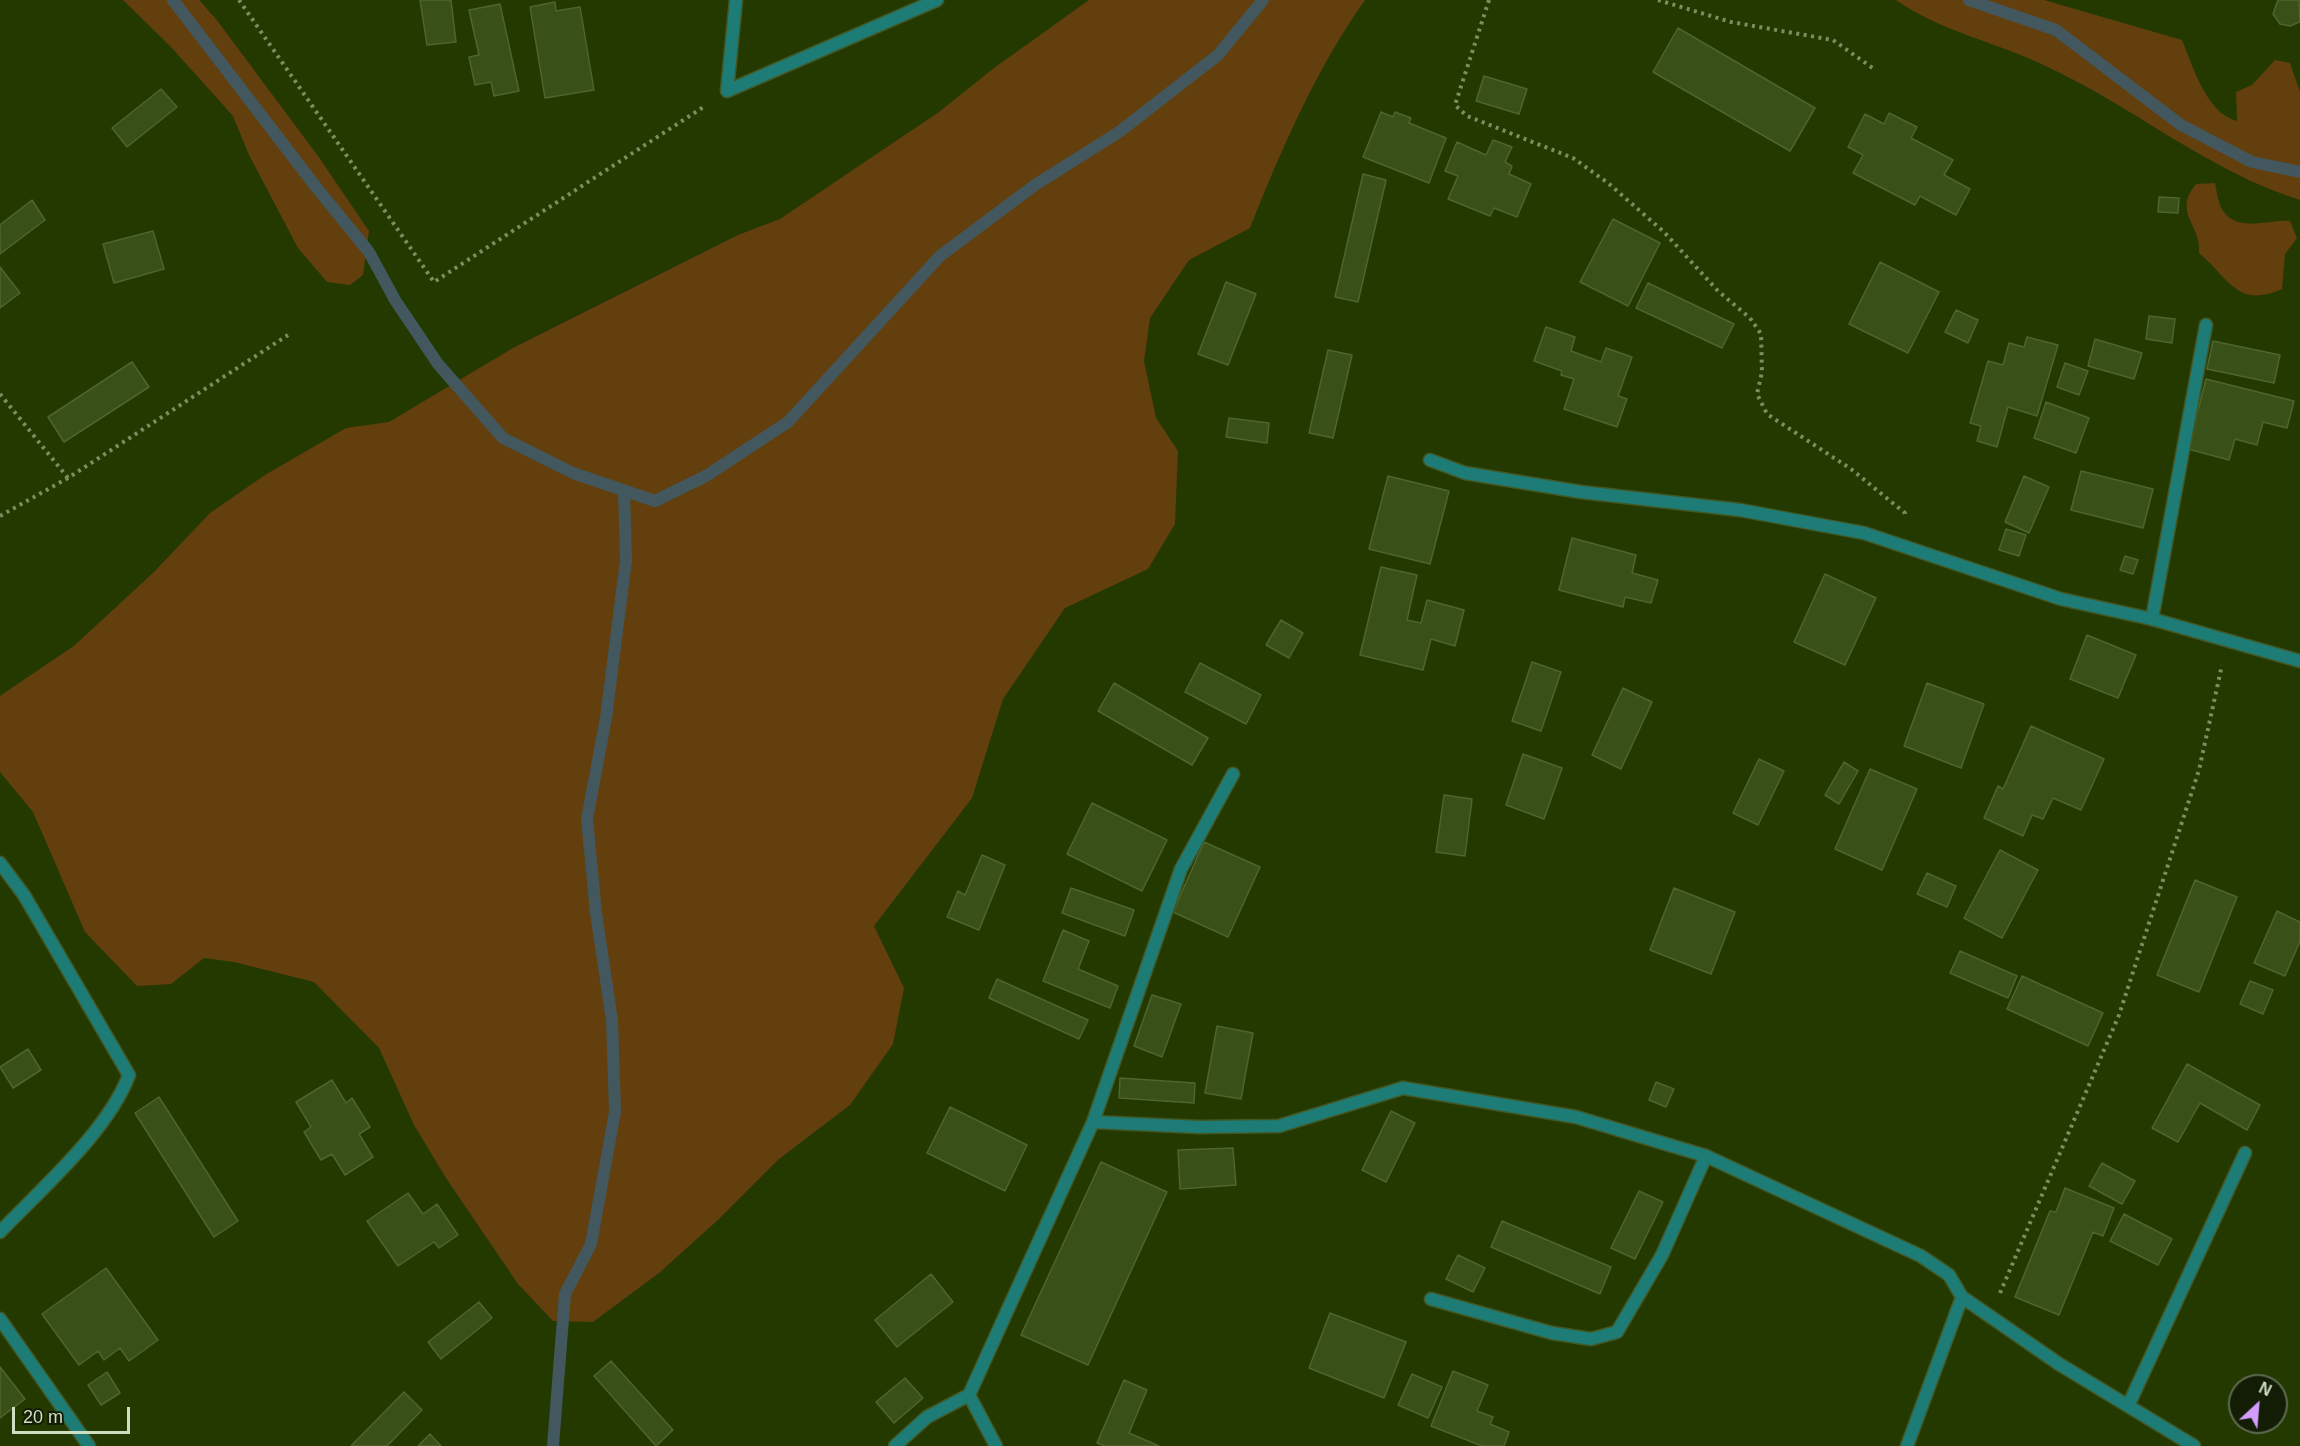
<!DOCTYPE html>
<style>
body{margin:0}
#map{position:relative;width:2300px;height:1446px;overflow:hidden;background:#233900;font-family:Arial,sans-serif}
canvas{display:block}
.north{position:absolute;left:2228px;top:1374px;width:60px;height:60px;box-sizing:border-box;background:#131d06;border:2px solid #5e6a50;border-radius:50%;rotate:26deg;font-size:16px;font-weight:700;line-height:24px;text-align:center;color:#cfdec0}
.north::after{content:'';display:block;margin:auto;width:21px;height:27px;background:#d29dfd;clip-path:polygon(50% 0,100% 100%,50% 72%,0 100%)}
.scale{position:absolute;left:12px;top:1407px;width:118px;height:27px;box-sizing:border-box;border:3px solid #cfdec0;border-top:0;padding-left:8px;font-size:18px;line-height:21px;white-space:nowrap;color:#cfdec0;-webkit-text-stroke:4px #131d06;paint-order:stroke}
</style>
<div id="map">
<canvas width="2300" height="1446"></canvas>
<div class="north">N</div>
<div class="scale">20 m</div>
</div>
<script>
const ctx = document.querySelector('canvas').getContext('2d');
ctx.lineJoin = 'round';
function fillPath(path, color) {
  ctx.fillStyle = color;
  ctx.fill(path, 'evenodd');
}
function stroke(path, color, width, dash) {
  ctx.strokeStyle = color;
  ctx.lineWidth = width;
  ctx.lineCap = dash ? 'butt' : 'round';
  ctx.setLineDash(dash || []);
  ctx.stroke(path);
}
fillPath(new Path2D(`
 M 123,0 L 199,0 L 216,19 L 318,156 L 369,231 L 363,275 L 350,285 L 327,282 L 298,248 L 249,155 L 233,116 L 171,47 Z
 M 1089,0 L 1365,0 C 1316,69 1281,150 1250,228 L 1189,260 L 1150,318 L 1144,361 L 1156,418 L 1178,451 L 1175,524 L 1148,569 L 1065,608 L 1003,699 L 972,798 L 874,926 L 904,988 L 893,1044 L 850,1105 L 779,1159 L 719,1219 L 659,1273 L 593,1322 L 553,1321 L 518,1284 L 446,1178 L 414,1125 L 379,1048 L 314,982 L 234,962 L 204,958 L 171,984 L 137,986 L 85,932 L 33,812 L 0,772 L 0,696 L 75,645 L 154,572 L 210,513 L 265,475 L 346,428 L 389,422 L 513,348 L 738,235 L 780,219 L 939,112 L 994,68 Z
 M 1896,0 L 2044,0 L 2182,40 C 2193,67 2207,114 2237,121 L 2236,92 L 2252,85 L 2275,60 L 2290,63 L 2300,92 L 2300,200 C 2206,170 2137,109 2050,68 C 2000,43 1941,32 1896,0 Z
 M 2215,183 C 2217,191 2218,204 2223,211 C 2239,233 2269,219 2290,221 L 2297,238 L 2285,254 L 2282,289 C 2237,309 2229,278 2199,253 C 2202,225 2172,213 2196,184 Z`), '#633f0d');
stroke(new Path2D(`
 M 173,0 L 316,187 L 369,252 L 395,300 L 438,364 L 503,438 L 573,473 L 655,501 L 706,476 L 788,422 L 940,256 L 1035,185 L 1119,132 L 1218,55 L 1263,0
 M 1969,0 L 2056,30 L 2181,125 L 2252,162 L 2300,172
 M 553,1446 L 565,1294 L 591,1244 L 615,1112 L 612,1020 L 596,913 L 587,819 L 606,718 L 626,560 L 624,490`), '#43585e', 12);
const building = new Path2D(`
 M 420,0 L 451,0 L 456,42 L 427,45 Z
 M 2278,0 L 2299,0 L 2300,22 L 2290,26 L 2280,24 L 2273,14 Z
 M 555,2 L 556,11 L 580,7 L 594,90 L 545,98 L 530,7 Z
 M 500,4 L 519,91 L 494,96 L 491,82 L 475,85 L 469,57 L 479,55 L 469,10 Z
 M 1678,28 L 1815,108 L 1790,151 L 1653,72 Z
 M 1484,76 L 1527,89 L 1519,114 L 1476,101 Z
 M 161,89 L 177,107 L 127,147 L 112,128 Z
 M 1381,112 L 1393,117 L 1395,112 L 1411,118 L 1409,123 L 1446,138 L 1429,183 L 1363,157 Z
 M 1889,113 L 1917,127 L 1911,138 L 1953,160 L 1944,175 L 1970,189 L 1956,215 L 1920,196 L 1915,205 L 1853,173 L 1863,155 L 1848,147 L 1865,114 L 1884,124 Z
 M 1493,140 L 1512,147 L 1505,162 L 1512,166 L 1509,174 L 1531,184 L 1517,217 L 1494,208 L 1490,216 L 1448,199 L 1458,176 L 1445,171 L 1457,142 L 1486,155 Z
 M 1363,174 L 1386,180 L 1358,302 L 1335,297 Z
 M 2159,197 L 2179,198 L 2178,213 L 2158,212 Z
 M 32,200 L 45,220 L 0,254 L 0,225 Z
 M 1613,219 L 1660,243 L 1628,306 L 1580,282 Z
 M 153,231 L 164,269 L 114,283 L 103,244 Z
 M 1880,262 L 1939,292 L 1908,353 L 1849,324 Z
 M 0,267 L 20,293 L 0,308 Z
 M 1226,282 L 1256,294 L 1228,365 L 1198,354 Z
 M 1648,283 L 1734,324 L 1722,348 L 1636,308 Z
 M 1956,310 L 1978,320 L 1968,343 L 1945,332 Z
 M 2149,316 L 2175,319 L 2172,343 L 2146,339 Z
 M 1546,327 L 1575,337 L 1571,351 L 1601,362 L 1606,348 L 1632,357 L 1618,396 L 1627,399 L 1617,427 L 1564,409 L 1574,379 L 1561,375 L 1562,371 L 1534,361 Z
 M 2027,337 L 2058,345 L 2037,416 L 2008,407 L 1997,447 L 1977,441 L 1981,426 L 1970,423 L 1988,361 L 2003,365 L 2009,343 L 2024,347 Z
 M 2095,339 L 2142,353 L 2134,379 L 2088,366 Z
 M 2213,341 L 2280,355 L 2274,383 L 2207,369 Z
 M 1328,350 L 1352,355 L 1333,438 L 1309,433 Z
 M 132,362 L 149,387 L 64,442 L 48,417 Z
 M 2065,363 L 2088,371 L 2079,395 L 2057,387 Z
 M 2206,379 L 2294,401 L 2287,428 L 2263,422 L 2257,445 L 2235,439 L 2229,460 L 2188,449 Z
 M 2046,402 L 2089,418 L 2076,453 L 2034,438 Z
 M 1229,418 L 1269,423 L 1267,443 L 1226,437 Z
 M 2081,471 L 2153,489 L 2143,528 L 2071,510 Z
 M 1388,476 L 1449,491 L 1430,564 L 1369,549 Z
 M 2024,476 L 2049,487 L 2029,533 L 2005,522 Z
 M 2006,529 L 2026,535 L 2019,556 L 1999,550 Z
 M 1572,538 L 1636,555 L 1632,573 L 1658,580 L 1651,603 L 1625,597 L 1623,607 L 1559,590 Z
 M 2125,556 L 2138,560 L 2133,574 L 2120,570 Z
 M 1381,567 L 1417,575 L 1407,620 L 1421,623 L 1427,600 L 1464,610 L 1455,646 L 1431,639 L 1423,670 L 1360,655 Z
 M 1825,574 L 1876,598 L 1845,665 L 1794,642 Z
 M 1281,620 L 1303,633 L 1289,658 L 1266,645 Z
 M 2087,635 L 2136,655 L 2118,698 L 2070,679 Z
 M 1532,662 L 1561,672 L 1541,731 L 1512,721 Z
 M 1200,663 L 1261,695 L 1246,724 L 1185,692 Z
 M 1114,683 L 1208,738 L 1192,765 L 1098,711 Z
 M 1927,683 L 1984,704 L 1961,768 L 1904,746 Z
 M 1623,688 L 1652,702 L 1621,769 L 1592,755 Z
 M 2031,726 L 2104,759 L 2081,810 L 2053,798 L 2043,819 L 2032,815 L 2023,836 L 1984,818 L 1998,786 L 2003,789 Z
 M 1523,754 L 1562,768 L 1544,819 L 1506,805 Z
 M 1759,759 L 1784,771 L 1758,825 L 1733,813 Z
 M 1844,762 L 1858,771 L 1839,804 L 1825,795 Z
 M 1870,769 L 1917,789 L 1882,870 L 1835,849 Z
 M 1444,795 L 1472,799 L 1465,856 L 1436,852 Z
 M 1092,803 L 1167,840 L 1142,891 L 1067,854 Z
 M 1204,842 L 1260,867 L 1228,937 L 1173,912 Z
 M 2000,850 L 2038,870 L 2002,938 L 1964,918 Z
 M 982,855 L 1005,865 L 979,930 L 947,917 L 958,891 L 965,895 Z
 M 1927,873 L 1956,886 L 1947,907 L 1917,894 Z
 M 2195,880 L 2237,897 L 2199,992 L 2157,975 Z
 M 1071,888 L 1134,910 L 1125,936 L 1062,913 Z
 M 1674,888 L 1735,912 L 1711,974 L 1650,950 Z
 M 2277,911 L 2300,922 L 2300,941 L 2285,976 L 2254,963 Z
 M 1063,930 L 1089,941 L 1078,969 L 1118,986 L 1110,1008 L 1043,981 Z
 M 1960,951 L 2017,976 L 2008,998 L 1950,973 Z
 M 2022,976 L 2103,1013 L 2088,1046 L 2007,1009 Z
 M 997,979 L 1088,1020 L 1079,1039 L 989,998 Z
 M 2250,981 L 2273,990 L 2263,1014 L 2240,1004 Z
 M 1152,995 L 1181,1004 L 1162,1057 L 1134,1046 Z
 M 1217,1026 L 1253,1033 L 1241,1099 L 1205,1093 Z
 M 28,1049 L 41,1070 L 13,1088 L 0,1067 Z
 M 2187,1064 L 2260,1105 L 2247,1130 L 2200,1103 L 2178,1142 L 2152,1128 Z
 M 1120,1078 L 1195,1083 L 1194,1103 L 1119,1098 Z
 M 332,1080 L 346,1103 L 352,1098 L 370,1127 L 359,1134 L 373,1157 L 345,1175 L 332,1154 L 321,1160 L 304,1132 L 311,1127 L 296,1102 Z
 M 1656,1082 L 1674,1089 L 1666,1107 L 1649,1100 Z
 M 159,1097 L 238,1221 L 214,1237 L 135,1113 Z
 M 950,1107 L 1027,1145 L 1005,1191 L 927,1153 Z
 M 1391,1111 L 1415,1123 L 1386,1182 L 1362,1170 Z
 M 1233,1148 L 1236,1185 L 1180,1189 L 1178,1150 Z
 M 1101,1162 L 1167,1192 L 1088,1365 L 1021,1335 Z
 M 2102,1163 L 2135,1181 L 2122,1204 L 2089,1186 Z
 M 2065,1188 L 2114,1208 L 2103,1236 L 2093,1232 L 2059,1315 L 2015,1297 L 2050,1211 L 2056,1212 Z
 M 1639,1191 L 1663,1202 L 1635,1259 L 1611,1248 Z
 M 408,1193 L 423,1214 L 437,1204 L 458,1235 L 439,1248 L 434,1242 L 398,1266 L 367,1221 Z
 M 2124,1214 L 2172,1239 L 2158,1265 L 2110,1241 Z
 M 1502,1221 L 1611,1267 L 1600,1294 L 1491,1247 Z
 M 1458,1255 L 1485,1268 L 1473,1292 L 1446,1279 Z
 M 106,1268 L 158,1340 L 129,1361 L 120,1348 L 104,1360 L 98,1351 L 79,1365 L 42,1314 Z
 M 931,1274 L 953,1302 L 897,1347 L 875,1320 Z
 M 479,1302 L 492,1318 L 441,1359 L 428,1342 Z
 M 1330,1313 L 1406,1342 L 1384,1398 L 1309,1368 Z
 M 611,1361 L 673,1430 L 656,1446 L 594,1376 Z
 M 0,1367 L 25,1399 L 0,1418 Z
 M 1453,1371 L 1488,1385 L 1477,1411 L 1493,1417 L 1490,1424 L 1509,1432 L 1504,1446 L 1482,1446 L 1431,1426 Z
 M 107,1372 L 120,1393 L 101,1405 L 88,1385 Z
 M 1412,1374 L 1442,1387 L 1428,1418 L 1398,1405 Z
 M 905,1378 L 923,1398 L 894,1423 L 876,1402 Z
 M 1124,1380 L 1147,1390 L 1129,1433 L 1159,1446 L 1105,1446 L 1097,1443 Z
 M 404,1392 L 422,1410 L 387,1446 L 351,1446 Z
 M 430,1434 L 441,1446 L 418,1446 Z`);
fillPath(building, '#395019');
stroke(building, '#4d652e', 1.5);
const lane = new Path2D(`
 M 736,0 L 727,91 L 937,0
 M 2152,619 L 2206,325
 M 1093,1122 L 1199,1127 L 1279,1126 L 1403,1088
 M 1431,1299 L 1552,1333 L 1591,1339 L 1617,1332 L 1662,1255 L 1706,1156
 M 0,1319 L 89,1446
 M 969,1395 L 996,1446
 M 2128,1406 L 2245,1153
 M 895,1446 L 927,1417 L 969,1395 L 1093,1122 L 1181,869 L 1233,774`);
const street = new Path2D(`
 M 1430,460 L 1465,473 L 1581,492 L 1740,510 L 1864,533 L 2061,599 L 2152,619 L 2300,661
 M 0,863 L 24,895 L 129,1075 C 108,1131 42,1188 0,1232
 M 1403,1088 L 1576,1117 L 1706,1156 L 1921,1256 L 1949,1275 L 1962,1297 L 2059,1364 L 2194,1446
 M 1907,1446 L 1962,1297`);
stroke(lane, '#425723', 15);
stroke(street, '#425723', 15);
stroke(new Path2D(`
 M 239,0 L 434,282 L 705,106
 M 1489,0 L 1455,105 L 1467,116 L 1573,158 L 1608,183 L 1664,232 L 1718,291 L 1750,318 L 1761,334 L 1762,372 L 1757,394 L 1767,414 L 1851,469 L 1905,513 L 1904,518
 M 1658,0 L 1731,22 L 1833,40 L 1874,69
 M 0,394 L 68,478
 M 0,516 L 68,478 L 288,335
 M 2000,1293 L 2119,1015 L 2199,770 L 2222,665`), '#7b8e62', 4, [3, 4.5]);
stroke(lane, '#1e7c77', 12);
stroke(street, '#1e7c77', 12);
</script>
